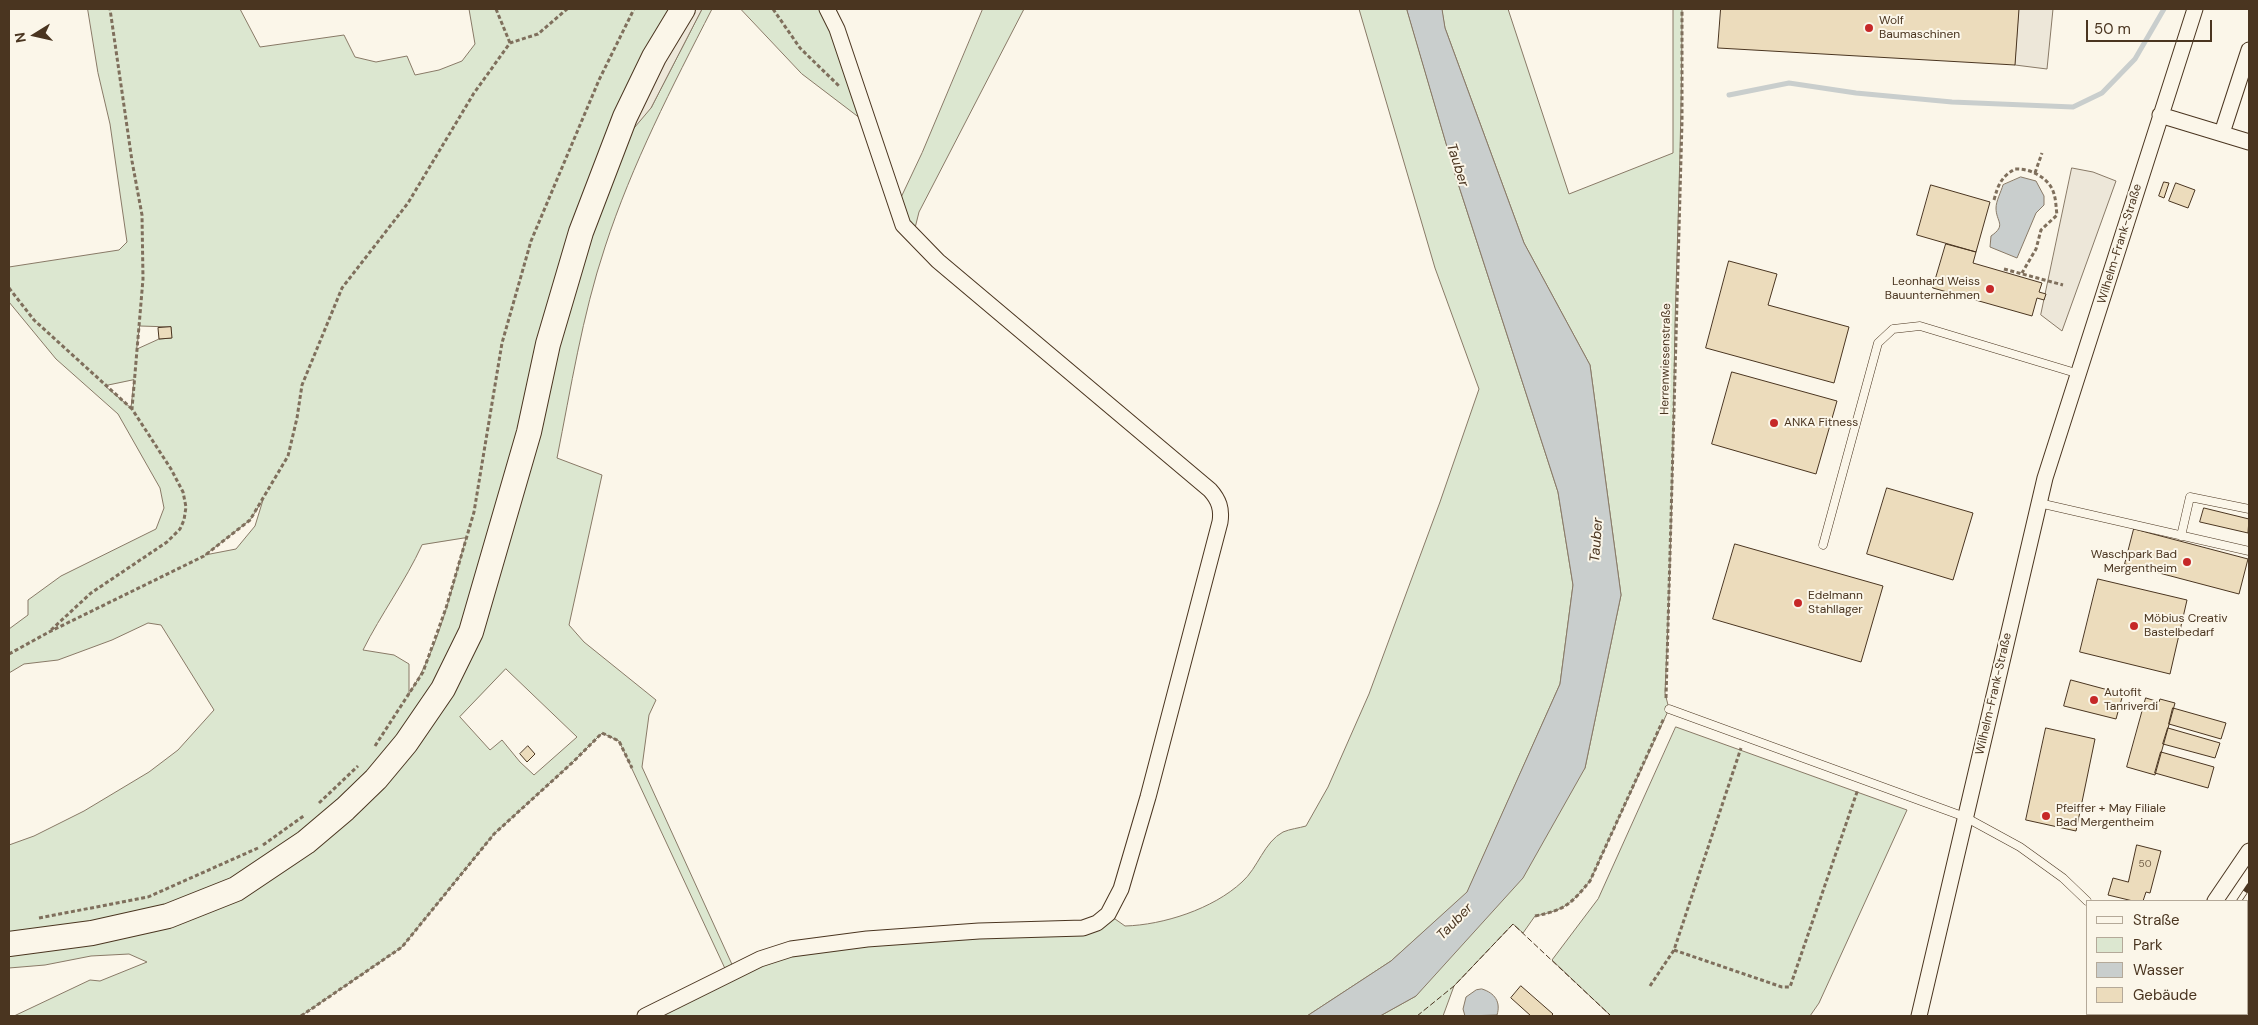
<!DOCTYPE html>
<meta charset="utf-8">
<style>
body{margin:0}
#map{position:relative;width:2258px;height:1025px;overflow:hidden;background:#fbf6e9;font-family:"DM Sans",sans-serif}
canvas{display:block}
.frame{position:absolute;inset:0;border:10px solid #4a3520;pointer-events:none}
.legend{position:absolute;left:2086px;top:900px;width:162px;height:115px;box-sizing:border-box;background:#fbf6e9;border:1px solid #b4a999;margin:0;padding:6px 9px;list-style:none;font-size:15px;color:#4a3520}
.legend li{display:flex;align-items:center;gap:10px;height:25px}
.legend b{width:25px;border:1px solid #b4a999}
.north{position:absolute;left:10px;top:10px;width:50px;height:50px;-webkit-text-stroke:4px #fbf6e9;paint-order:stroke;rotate:260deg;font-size:14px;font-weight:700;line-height:20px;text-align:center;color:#4a3520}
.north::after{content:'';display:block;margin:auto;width:18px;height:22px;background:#4a3520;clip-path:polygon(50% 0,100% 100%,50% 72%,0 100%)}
.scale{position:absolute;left:2086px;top:20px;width:126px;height:22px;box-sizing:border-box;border:2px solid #4a3520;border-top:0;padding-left:6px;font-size:15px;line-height:18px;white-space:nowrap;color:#4a3520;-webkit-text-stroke:4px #fbf6e9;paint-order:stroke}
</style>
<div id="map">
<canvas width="2258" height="1025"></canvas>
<div class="frame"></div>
<ul class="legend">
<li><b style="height:6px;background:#fbf6e9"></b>Straße</li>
<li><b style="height:14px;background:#dce7d0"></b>Park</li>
<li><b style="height:14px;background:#c9cecd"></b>Wasser</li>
<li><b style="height:14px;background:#ecdcbc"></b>Gebäude</li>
</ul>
<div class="north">N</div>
<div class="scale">50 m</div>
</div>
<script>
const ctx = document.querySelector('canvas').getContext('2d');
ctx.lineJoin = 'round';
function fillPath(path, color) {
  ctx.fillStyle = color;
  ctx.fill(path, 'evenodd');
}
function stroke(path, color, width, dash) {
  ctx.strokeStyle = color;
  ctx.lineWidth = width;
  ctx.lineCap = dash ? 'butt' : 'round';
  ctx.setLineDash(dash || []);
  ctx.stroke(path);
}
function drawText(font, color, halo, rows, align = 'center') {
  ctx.font = font + ' "DM Sans",sans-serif';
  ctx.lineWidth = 4;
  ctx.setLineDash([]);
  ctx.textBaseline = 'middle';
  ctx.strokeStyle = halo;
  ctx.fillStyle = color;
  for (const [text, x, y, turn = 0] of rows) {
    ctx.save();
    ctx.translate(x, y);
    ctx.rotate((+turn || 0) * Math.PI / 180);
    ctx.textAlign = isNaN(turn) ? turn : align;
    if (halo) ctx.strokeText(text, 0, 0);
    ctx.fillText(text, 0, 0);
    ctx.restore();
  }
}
const green = new Path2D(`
 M 88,9 L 240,9 L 260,47 L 344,35 L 355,57 L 376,62 L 407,56 L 415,75 L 439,70 L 462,61 L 475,44 L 469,9 L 683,9 L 651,108 L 702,9 L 712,9 C 672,87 632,164 605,247 C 582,316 571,388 557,458 L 602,475 L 569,625 L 584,642 L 656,700 L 649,715 L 642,767 L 735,971 L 791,949 L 1050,929 L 1108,914 L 1125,926 C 1163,925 1213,909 1242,882 C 1258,868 1264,842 1283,832 C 1290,829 1299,828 1306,826 L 1328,787 L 1369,694 L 1440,502 L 1479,389 L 1435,268 L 1359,9 L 1407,9 L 1455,174 L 1558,492 L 1573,585 L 1560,684 L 1467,893 L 1391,961 L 1307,1016 L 645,1016 L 728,975 L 619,741 L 602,733 L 573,762 L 494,834 L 402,947 L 301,1016 L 14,1016 L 90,980 L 100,981 L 147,962 L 129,954 L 91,956 L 45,965 L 9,968 L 9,845 L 34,836 L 84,811 L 149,772 L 178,750 L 214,710 L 161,625 L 148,623 L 112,640 L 58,660 L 24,664 L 9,673 L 9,629 L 28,615 L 28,600 L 61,576 L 156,529 L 164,508 L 160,488 L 118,414 L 56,359 L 9,302 L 9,267 L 119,250 L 127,242 L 110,124 L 98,73 ZM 140,326 L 171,327 L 171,338 L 159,339 L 137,349 ZM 134,380 L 131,408 L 105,386 ZM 263,500 L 255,526 L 236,549 L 205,555 L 250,520 ZM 466,538 C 451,591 439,648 409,694 L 409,664 L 394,655 L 363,650 C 381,614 405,582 422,545 ZM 506,669 L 577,737 L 534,775 L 520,762 L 502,740 L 490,750 L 460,717 Z
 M 741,9 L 827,9 L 869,125 L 802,74 Z
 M 983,9 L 1024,9 L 919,212 L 913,236 L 896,208 L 922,153 Z
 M 1442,9 L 1508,9 L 1569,194 L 1673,153 L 1673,9 L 1682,9 C 1682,113 1678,218 1675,323 C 1673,446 1671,570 1665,693 L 1669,709 L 1590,881 C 1571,904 1565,910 1535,916 L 1523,933 L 1513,924 L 1454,986 L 1443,1016 L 1380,1016 L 1416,996 L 1585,768 L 1621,595 L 1590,365 L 1524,243 L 1445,28 Z
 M 1676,727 L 1907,810 L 1819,1003 L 1810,1016 L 1611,1016 L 1552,960 L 1598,899 Z`);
fillPath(green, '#dce7d0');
stroke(green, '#887966', 1);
const parking = new Path2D(`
 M 683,9 L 702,9 L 651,108 L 629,134 Z
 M 2019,9 L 2053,9 L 2047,69 L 2015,65 Z
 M 2072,168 L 2093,172 L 2116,181 L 2062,331 L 2041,315 Z`);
fillPath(parking, '#ede7d9');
stroke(parking, '#887966', 1);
const water = new Path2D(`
 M 1407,9 L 1442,9 L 1445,28 L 1524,243 L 1590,365 L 1621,595 L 1585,768 L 1523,878 L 1416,996 L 1380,1016 L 1307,1016 L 1391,961 L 1467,892 L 1560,684 L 1573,585 L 1558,492 L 1455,174 Z
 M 2021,177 L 2036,181 L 2044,196 L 2044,205 L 2036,213 L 2017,258 L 1990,247 L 1991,236 C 2007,225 1996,222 1996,208 C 1996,201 2001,192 2003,185 Z
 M 1482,989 C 1495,993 1501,1002 1497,1015 L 1465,1016 L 1463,1009 L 1466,997 L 1476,990 Z`);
fillPath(water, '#c9cecd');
stroke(water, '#887966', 1);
stroke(new Path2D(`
 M 1729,95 L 1789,83 L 1856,93 L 1952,102 L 2073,107 L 2102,93 L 2135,59 L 2164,9`), '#c9cecd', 5);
const building = new Path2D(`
 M 1721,9 L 2019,9 L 2015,65 L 1718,48 Z
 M 2164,182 L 2169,183 L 2164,198 L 2159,196 Z
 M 2176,183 L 2195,190 L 2188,208 L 2169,201 Z
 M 1931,185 L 1990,202 L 1976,252 L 1917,235 Z
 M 1946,244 L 1976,252 L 1973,263 L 2042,283 L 2039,292 L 2046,294 L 2044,300 L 2037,298 L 2032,316 L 1933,288 Z
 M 1729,261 L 1777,274 L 1768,305 L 1849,327 L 1834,383 L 1706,348 Z
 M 171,327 L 172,338 L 159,339 L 158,328 Z
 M 1732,372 L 1837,401 L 1816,474 L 1712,444 Z
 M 1887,488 L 1973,513 L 1953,580 L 1867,554 Z
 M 2204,508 L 2249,519 L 2248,533 L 2200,522 Z
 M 2134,529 L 2248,559 L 2239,594 L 2125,564 Z
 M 1735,544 L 1883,586 L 1861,662 L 1713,619 Z
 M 2098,579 L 2187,600 L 2170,674 L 2080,652 Z
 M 2071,680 L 2123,694 L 2116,719 L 2064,706 Z
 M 2146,698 L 2159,702 L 2160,699 L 2175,703 L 2155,775 L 2127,767 Z
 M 2173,708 L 2226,723 L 2221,739 L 2169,724 Z
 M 2046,728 L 2095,739 L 2076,831 L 2026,820 Z
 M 2168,728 L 2220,743 L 2215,758 L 2163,744 Z
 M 528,746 L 535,754 L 527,762 L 520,754 Z
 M 2161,752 L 2214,767 L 2208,788 L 2155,773 Z
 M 2137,845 L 2161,851 L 2150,893 L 2146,892 L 2143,901 L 2133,901 L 2108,895 L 2113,878 L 2128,882 Z
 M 1521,986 L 1553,1014 L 1551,1016 L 1531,1016 L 1511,998 Z
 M 2249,997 L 2249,1016 L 2230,1016 L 2233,1014 L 2247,1014 L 2247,1000 Z`);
fillPath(building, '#ecdcbc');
stroke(building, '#4a3520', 1);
const lane = new Path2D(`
 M 2039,503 L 2249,551
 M 2181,536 L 2190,497 L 2249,509
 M 1823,545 L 1878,343 L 1893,329 L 1920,326 L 2079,374
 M 1669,709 L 1965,817 L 2020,847 L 2063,878 L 2087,901
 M 2247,940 L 2249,936`);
const street = new Path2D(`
 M 2160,115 L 2249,142
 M 2222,133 L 2249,50
 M 2215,901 L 2249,851
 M 645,1016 L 760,959 L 791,949 L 867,939 L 979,931 L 1083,928 L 1097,923 L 1108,914 L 1121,889 L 1148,797 L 1220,522 C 1222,509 1219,500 1210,490 L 938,261 L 903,225 L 837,29 L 827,9
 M 1919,1016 L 2045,478 L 2195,9
 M 2134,1016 L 2136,1014`);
const primary = new Path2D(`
 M 9,944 L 92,933 L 168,916 L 236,889 L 306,842 L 345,809 L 376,779 L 406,743 L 443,689 L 471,632 L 529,432 L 548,344 L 581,232 L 625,117 L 654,57 L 683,9`);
stroke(lane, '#4a3520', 9);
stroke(street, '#4a3520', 17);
stroke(primary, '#4a3520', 26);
stroke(new Path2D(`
 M 496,9 L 510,43
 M 773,9 L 800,48 L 839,86
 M 2035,173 L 2042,153
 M 1994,200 C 1998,185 2001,177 2015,169 C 2030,168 2050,178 2054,194 C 2056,200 2056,208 2057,215 L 2041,230 L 2036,249 L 2022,273
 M 2004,269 L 2063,285
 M 9,288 L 34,320 L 132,409
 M 51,630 L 91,593 L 167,542 L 180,529 L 184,520 L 186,507 L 183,492 L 171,469 L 132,409 L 143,279 L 142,215 L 132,161 L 110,9
 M 9,654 L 49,632 L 204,556 L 250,520 L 288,456 L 297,418 L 302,385 L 342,288 L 408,203 L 474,93 L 510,43 L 538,34 L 567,9
 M 1666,698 L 1682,122 L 1682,9
 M 375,746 L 423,672 L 446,608 L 474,512 L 502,343 L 531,241 L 599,80 L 634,9
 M 319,803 L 358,766
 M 263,845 L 305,815
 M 1535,916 C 1565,910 1571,904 1590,881 L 1664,718
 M 39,918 L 148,897 L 258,848
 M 1674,950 L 1782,987 L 1790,987 L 1858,789
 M 1650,986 L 1674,950 L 1741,748
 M 301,1016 L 402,947 L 494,834 L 573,762 L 602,733 L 619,741 L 632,768`), '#7f6f5c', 3, [4, 2.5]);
stroke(lane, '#fbf6e9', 8);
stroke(street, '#fbf6e9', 15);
stroke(primary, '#fbf6e9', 24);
const rail = new Path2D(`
 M 2239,901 L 2249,886
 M 2159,1016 L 2161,1014`);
stroke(rail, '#4a3520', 5.5);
stroke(rail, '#fbf6e9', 4, [11]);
stroke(new Path2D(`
 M 1417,1016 L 1454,986 L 1513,924 L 1611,1016`), '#4a3520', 1, [6, 2.5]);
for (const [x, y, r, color] of [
 [1869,28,5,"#c62828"],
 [1990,289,5,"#c62828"],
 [1774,423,5,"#c62828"],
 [2187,562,5,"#c62828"],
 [1798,603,5,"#c62828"],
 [2134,626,5,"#c62828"],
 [2094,700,5,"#c62828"],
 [2046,816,5,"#c62828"]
]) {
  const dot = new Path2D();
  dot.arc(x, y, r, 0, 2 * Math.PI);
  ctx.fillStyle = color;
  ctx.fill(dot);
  stroke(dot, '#fbf6e9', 2);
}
drawText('10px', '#725f47', null, [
 ["50",2145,864]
]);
drawText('12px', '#4a3520', '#fbf6e9', [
 ["Wolf",1879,21],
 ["Baumaschinen",1879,35],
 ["Leonhard Weiss",1980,282,"right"],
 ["Bauunternehmen",1980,296,"right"],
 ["ANKA Fitness",1784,423],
 ["Waschpark Bad",2177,555,"right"],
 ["Mergentheim",2177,569,"right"],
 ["Edelmann",1808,596],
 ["Stahllager",1808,610],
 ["Möbius Creativ",2144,619],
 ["Bastelbedarf",2144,633],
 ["Autofit",2104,693],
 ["Tanriverdi",2104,707],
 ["Pfeiffer + May Filiale",2056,809],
 ["Bad Mergentheim",2056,823]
], 'left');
drawText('12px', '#4a3520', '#fbf6e9', [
 ["Wilhelm-Frank-Straße",2120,244,-73],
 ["Herrenwiesenstraße",1666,359,-89],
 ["Wilhelm-Frank-Straße",1994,694,-77]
]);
drawText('italic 14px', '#4a3520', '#fbf6e9', [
 ["Tauber",1457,165,72],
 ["Tauber",1597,540,-86],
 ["Tauber",1455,922,-46]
]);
</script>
